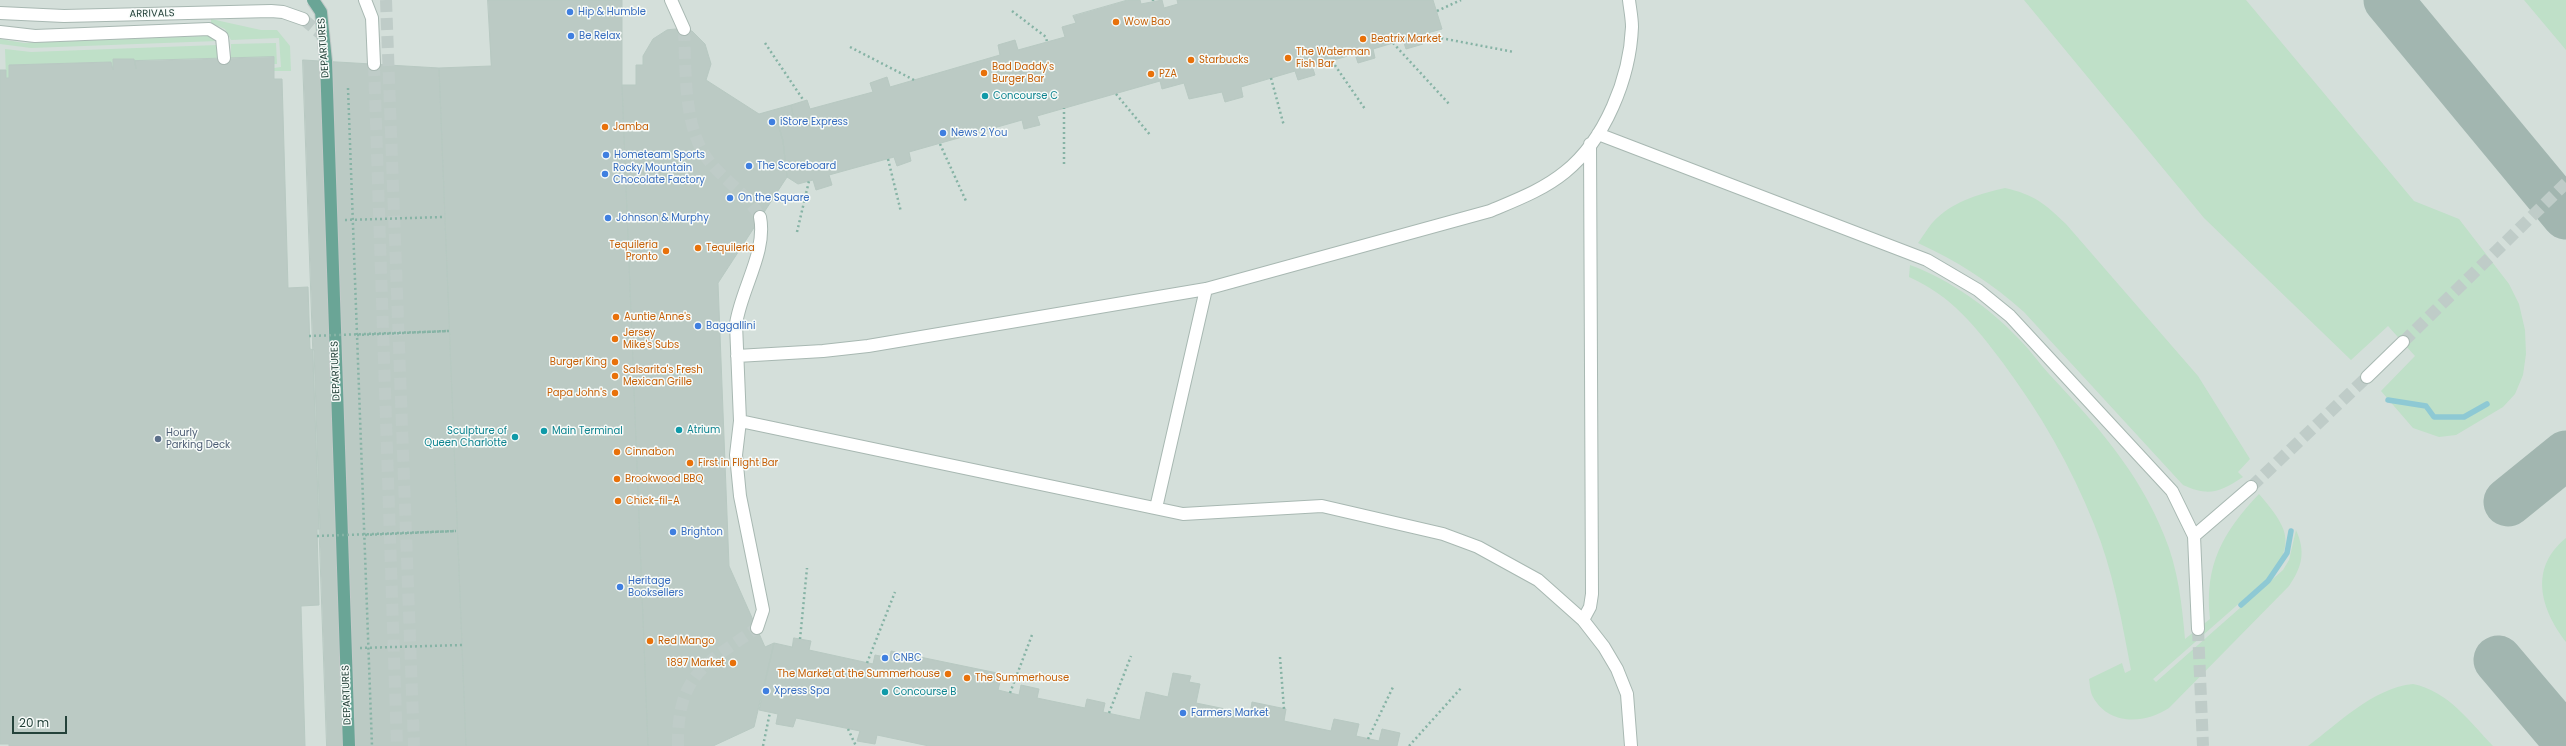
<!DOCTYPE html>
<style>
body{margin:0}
#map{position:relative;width:2566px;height:746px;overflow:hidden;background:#e6efeb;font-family:Poppins,sans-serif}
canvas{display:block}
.scale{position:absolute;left:12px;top:716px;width:55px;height:18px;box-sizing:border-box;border:2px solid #24423a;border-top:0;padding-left:5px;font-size:12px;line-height:14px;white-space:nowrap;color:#24423a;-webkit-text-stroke:3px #f7fbf9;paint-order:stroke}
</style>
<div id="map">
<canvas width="2566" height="746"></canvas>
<div class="scale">20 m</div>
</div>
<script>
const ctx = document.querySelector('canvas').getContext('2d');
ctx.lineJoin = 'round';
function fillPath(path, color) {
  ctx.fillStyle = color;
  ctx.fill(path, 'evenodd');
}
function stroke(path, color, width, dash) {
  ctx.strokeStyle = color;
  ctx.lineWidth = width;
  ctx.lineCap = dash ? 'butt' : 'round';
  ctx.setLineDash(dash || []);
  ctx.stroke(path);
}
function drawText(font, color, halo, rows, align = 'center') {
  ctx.font = font + ' Poppins,sans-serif';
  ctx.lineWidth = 3;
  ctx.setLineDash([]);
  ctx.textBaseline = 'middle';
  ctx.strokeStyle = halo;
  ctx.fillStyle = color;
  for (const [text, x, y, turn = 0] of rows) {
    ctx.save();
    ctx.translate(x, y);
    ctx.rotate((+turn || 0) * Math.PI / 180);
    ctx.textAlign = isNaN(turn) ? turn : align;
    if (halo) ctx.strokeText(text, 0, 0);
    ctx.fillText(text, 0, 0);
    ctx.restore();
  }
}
fillPath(new Path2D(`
 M 0,0 L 2566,0 L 2566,746 L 0,746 Z`), '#d4dfda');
fillPath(new Path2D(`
 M 2024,0 L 2246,0 L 2414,201 L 2459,219 L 2509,284 L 2519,304 L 2525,330 L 2526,354 L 2523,375 L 2515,394 L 2503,407 L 2456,435 L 2439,437 L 2413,428 L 2381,391 L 2415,356 L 2388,326 L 2351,360 L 2204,218 Z
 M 2524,0 L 2566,0 L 2566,50 Z
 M 211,19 L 261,30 L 277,30 L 290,46 L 291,71 L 274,71 L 274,68 L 281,67 L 279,38 L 231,40 L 225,29 L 211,23 Z
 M 208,36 L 217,41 L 31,48 L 0,44 L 0,39 L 24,43 Z
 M 276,43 L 277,64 L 274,64 L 274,57 L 231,58 L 231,44 Z
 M 217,45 L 218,58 L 136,61 L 136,69 L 134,59 L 113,59 L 113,70 L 111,62 L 9,65 L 9,78 L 6,78 L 5,49 L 31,52 Z
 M 2005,188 C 2035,195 2044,203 2066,224 L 2198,376 L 2250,459 L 2238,472 L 2243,477 C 2220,492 2209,497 2183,485 L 2024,312 C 1992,283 1957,261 1918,243 C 1924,235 1930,224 1937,218 C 1955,201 1982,193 2005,188 Z
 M 1910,265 C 1949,279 1991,309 2019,339 C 2030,350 2039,363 2049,374 C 2095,423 2139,472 2164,535 C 2178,568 2182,604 2185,639 L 2210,619 C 2204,565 2223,532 2259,494 C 2286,526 2298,542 2268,578 L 2153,679 L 2156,682 L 2283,570 L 2289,560 L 2296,530 C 2306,552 2302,567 2289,586 L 2169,708 C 2145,724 2109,726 2093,697 C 2090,692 2090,684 2089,679 L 2122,663 L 2125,673 L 2131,670 C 2122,622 2113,570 2094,524 C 2071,466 2040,413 2003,363 C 1976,327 1952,296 1909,277 Z
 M 2566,538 L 2566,642 C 2540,608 2529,568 2566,538 Z
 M 2413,684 C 2448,691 2469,721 2493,746 L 2308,746 C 2339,723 2373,688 2413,684 Z`), '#bfe0c8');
stroke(new Path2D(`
 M 2388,400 L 2426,406 L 2434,417 L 2464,417 L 2487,404
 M 2241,605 L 2268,581 L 2287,553 L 2291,531`), '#8ec9d4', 5.5);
stroke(new Path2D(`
 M 2388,0 L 2566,215
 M 2508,502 L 2566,455
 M 2498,660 L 2566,740`), '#a2b6b0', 49);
const building = new Path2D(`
 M 488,0 L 622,0 L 622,85 L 648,746 L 466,746 L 439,68 L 491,66 Z
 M 1128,0 L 1140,0 L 1141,4 L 1162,0 L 1164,8 L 1178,4 L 1177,0 L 1433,0 L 1442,29 L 1420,35 L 1423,44 L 1406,49 L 1403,40 L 1373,49 L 1375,58 L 1358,63 L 1355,54 L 1312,66 L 1315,75 L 1298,80 L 1295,71 L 1241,87 L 1243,97 L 1225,102 L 1222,92 L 1189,99 L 1184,83 L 1162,89 L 1160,81 L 1037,116 L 1040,125 L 1024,129 L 1022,120 L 909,152 L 911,161 L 897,166 L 894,157 L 829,175 L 832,185 L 816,190 L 813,180 L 798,184 L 787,177 L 783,141 L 777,120 L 793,115 L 791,105 L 807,100 L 810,109 L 873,92 L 870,83 L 887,77 L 890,87 L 1000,55 L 998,45 L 1015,40 L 1018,50 L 1065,37 L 1062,27 L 1076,23 L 1073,16 Z
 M 677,29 L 692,31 L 705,44 L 711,64 L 706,80 L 759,114 L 791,105 L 793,115 L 777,120 L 783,141 L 787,177 L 718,283 L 729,566 L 765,647 L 774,643 L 754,727 L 713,746 L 648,746 L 622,85 L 636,85 L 636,65 L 643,65 L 643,56 L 653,39 L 667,30 Z
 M 274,57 L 274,79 L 282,79 L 288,288 L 308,287 L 310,349 L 314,350 L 320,529 L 317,529 L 319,605 L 301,606 L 305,746 L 9,746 L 9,744 L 0,744 L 0,70 L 6,70 L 6,78 L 9,78 L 9,65 L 111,62 L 113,70 L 113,59 L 134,59 L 136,69 L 135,61 Z
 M 303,60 L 439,68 L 466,746 L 327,746 Z
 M 794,638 L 811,641 L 809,650 L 873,664 L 875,655 L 890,658 L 891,651 L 1002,674 L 998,690 L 1019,695 L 1021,685 L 1039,689 L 1037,698 L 1085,708 L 1087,699 L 1105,703 L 1103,712 L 1140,720 L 1146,692 L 1168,697 L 1173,673 L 1191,676 L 1189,682 L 1200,684 L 1196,703 L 1250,714 L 1252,702 L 1286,709 L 1284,721 L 1331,731 L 1334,719 L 1359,724 L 1356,736 L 1379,741 L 1382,729 L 1400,733 L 1397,746 L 929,746 L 877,735 L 875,744 L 857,741 L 860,731 L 796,718 L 793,727 L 776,724 L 778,714 L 759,710 L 774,643 L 792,647 Z`);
fillPath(building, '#bbcac4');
stroke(building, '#b8c9c2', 1);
stroke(new Path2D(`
 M 386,0 L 414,746
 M 303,19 L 321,34 L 326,42
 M 684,29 C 686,70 683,129 709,161 C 725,181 748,195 760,217
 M 374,64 L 397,746
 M 2403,342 L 2566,183
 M 2251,487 L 2367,377
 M 2198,629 L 2203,746
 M 678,746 C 677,675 704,665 757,628`), '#bfccc8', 12, [12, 6]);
const minor = new Path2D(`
 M 365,0 L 372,18 L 374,64
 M 671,0 L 684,29
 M 0,13 L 64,16 L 271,11 L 283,12 L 303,19
 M 0,32 L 35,36 L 209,29 L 222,37 L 224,58
 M 1598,134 L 1927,260 L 1978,290 L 2010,316 L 2172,491 L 2194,536 L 2198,629
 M 737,356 L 823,351 L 868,346 L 1206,289 L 1490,211 C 1516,200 1543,190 1565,172 C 1605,140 1630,78 1632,27 C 1632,18 1630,9 1629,0
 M 2367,377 L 2403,342
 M 740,421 L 1183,514 L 1322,506 L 1443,534 L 1478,547 L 1538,580 L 1583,620 L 1604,647 L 1617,669 L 1627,694 L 1631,746
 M 1156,508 L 1206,289
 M 2194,536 L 2251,487
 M 1583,620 L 1590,607 L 1592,594 L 1590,144
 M 757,628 L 763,610 L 740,496 L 736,455 L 740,421 L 736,324 C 741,289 767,252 760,217`);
const major = new Path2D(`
 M 326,61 L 349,746`);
stroke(minor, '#a8b8b2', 14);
stroke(major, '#c2cac8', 14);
stroke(new Path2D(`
 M 1153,0 L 1153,1
 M 1012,11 L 1046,37 L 1047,42
 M 1437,11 L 1461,0
 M 1428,33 L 1430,36 L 1514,52
 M 765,43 L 804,101
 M 1393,43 L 1450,105
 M 850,47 L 914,80
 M 1332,61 L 1365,109
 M 1271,78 L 1284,126
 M 348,88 L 372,746
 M 1116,94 L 1151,136
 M 940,144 L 966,201
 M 888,159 L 901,212
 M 1064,164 L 1064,108
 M 345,220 L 444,217
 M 797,232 L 809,181
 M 357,335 L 449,331
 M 365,535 L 456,531
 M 800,639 L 807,568
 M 360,648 L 462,645
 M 1280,657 L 1284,709
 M 867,663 L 895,592
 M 1010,693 L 1032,635
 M 1109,713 L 1131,656
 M 848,729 L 856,746
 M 1368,739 L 1394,685
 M 763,746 L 770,712
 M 1409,746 L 1462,687`), '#86b3a5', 2.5, [2, 3]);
stroke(minor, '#fff', 12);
stroke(major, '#6aa596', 12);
const majorBridge = new Path2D(`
 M 313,0 L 321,12 L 326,61`);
stroke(majorBridge, '#c2cac8', 14, []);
stroke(new Path2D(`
 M 309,336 L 449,331
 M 317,536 L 456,531`), '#86b3a5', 2.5, [2, 3]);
stroke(majorBridge, '#6aa596', 12);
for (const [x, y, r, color] of [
 [570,12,4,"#3f7fe0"],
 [1116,22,4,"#e8710a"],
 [571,36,4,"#3f7fe0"],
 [1363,39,4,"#e8710a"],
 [1288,58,4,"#e8710a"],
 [1191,60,4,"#e8710a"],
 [984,73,4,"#e8710a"],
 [1151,74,4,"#e8710a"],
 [985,96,4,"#0f9aa8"],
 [772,122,4,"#3f7fe0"],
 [605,127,4,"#e8710a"],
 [943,133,4,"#3f7fe0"],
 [606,155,4,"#3f7fe0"],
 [749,166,4,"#3f7fe0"],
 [605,174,4,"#3f7fe0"],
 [730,198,4,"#3f7fe0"],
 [608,218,4,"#3f7fe0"],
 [698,248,4,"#e8710a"],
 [666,251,4,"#e8710a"],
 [616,317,4,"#e8710a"],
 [698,326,4,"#3f7fe0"],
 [615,339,4,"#e8710a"],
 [615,362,4,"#e8710a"],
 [615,376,4,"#e8710a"],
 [615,393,4,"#e8710a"],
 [679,430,4,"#0f9aa8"],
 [544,431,4,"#0f9aa8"],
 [515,437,4,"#0f9aa8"],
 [158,439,4,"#5c6f8a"],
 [617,452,4,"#e8710a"],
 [690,463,4,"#e8710a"],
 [617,479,4,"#e8710a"],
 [618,501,4,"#e8710a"],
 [673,532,4,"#3f7fe0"],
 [620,587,4,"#3f7fe0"],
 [650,641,4,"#e8710a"],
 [885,658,4,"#3f7fe0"],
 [733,663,4,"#e8710a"],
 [948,674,4,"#e8710a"],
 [967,678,4,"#e8710a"],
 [766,691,4,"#3f7fe0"],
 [885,692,4,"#0f9aa8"],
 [1183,713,4,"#3f7fe0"]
]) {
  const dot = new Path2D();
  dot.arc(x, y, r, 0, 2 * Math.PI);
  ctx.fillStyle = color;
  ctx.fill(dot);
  stroke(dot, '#f7fbf9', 1.5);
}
drawText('10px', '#366cbe', '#f7fbf9', [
 ["Hip & Humble",578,12],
 ["Be Relax",579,36],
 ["iStore Express",780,122],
 ["News 2 You",951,133],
 ["Hometeam Sports",614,155],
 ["The Scoreboard",757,166],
 ["Rocky Mountain",613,168],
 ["Chocolate Factory",613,180],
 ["On the Square",738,198],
 ["Johnson & Murphy",616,218],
 ["Baggallini",706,326],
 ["Brighton",681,532],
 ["Heritage",628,581],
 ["Booksellers",628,593],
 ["CNBC",893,658],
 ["Xpress Spa",774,691],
 ["Farmers Market",1191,713]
], 'left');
drawText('10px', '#24423a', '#f7fbf9', [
 ["ARRIVALS",152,14,-1],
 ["DEPARTURES",324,48,-94],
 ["DEPARTURES",336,371,-92],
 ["DEPARTURES",347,695,-92]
]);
drawText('10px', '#c56008', '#f7fbf9', [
 ["Wow Bao",1124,22],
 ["Beatrix Market",1371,39],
 ["The Waterman",1296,52],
 ["Fish Bar",1296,64],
 ["Starbucks",1199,60],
 ["Bad Daddy's",992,67],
 ["Burger Bar",992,79],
 ["PZA",1159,74],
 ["Jamba",613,127],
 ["Tequileria",658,245,"right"],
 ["Pronto",658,257,"right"],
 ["Tequileria",706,248],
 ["Auntie Anne's",624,317],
 ["Jersey",623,333],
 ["Mike's Subs",623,345],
 ["Burger King",607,362,"right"],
 ["Salsarita's Fresh",623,370],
 ["Mexican Grille",623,382],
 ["Papa John's",607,393,"right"],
 ["Cinnabon",625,452],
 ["First in Flight Bar",698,463],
 ["Brookwood BBQ",625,479],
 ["Chick-fil-A",626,501],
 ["Red Mango",658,641],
 ["1897 Market",725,663,"right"],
 ["The Market at the Summerhouse",940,674,"right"],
 ["The Summerhouse",975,678]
], 'left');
drawText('10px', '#0d838f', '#f7fbf9', [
 ["Concourse C",993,96],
 ["Atrium",687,430],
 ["Sculpture of",507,431,"right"],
 ["Queen Charlotte",507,443,"right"],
 ["Main Terminal",552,431],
 ["Concourse B",893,692]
], 'left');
drawText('10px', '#4e5e75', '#f7fbf9', [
 ["Hourly",166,433],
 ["Parking Deck",166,445]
], 'left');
</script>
